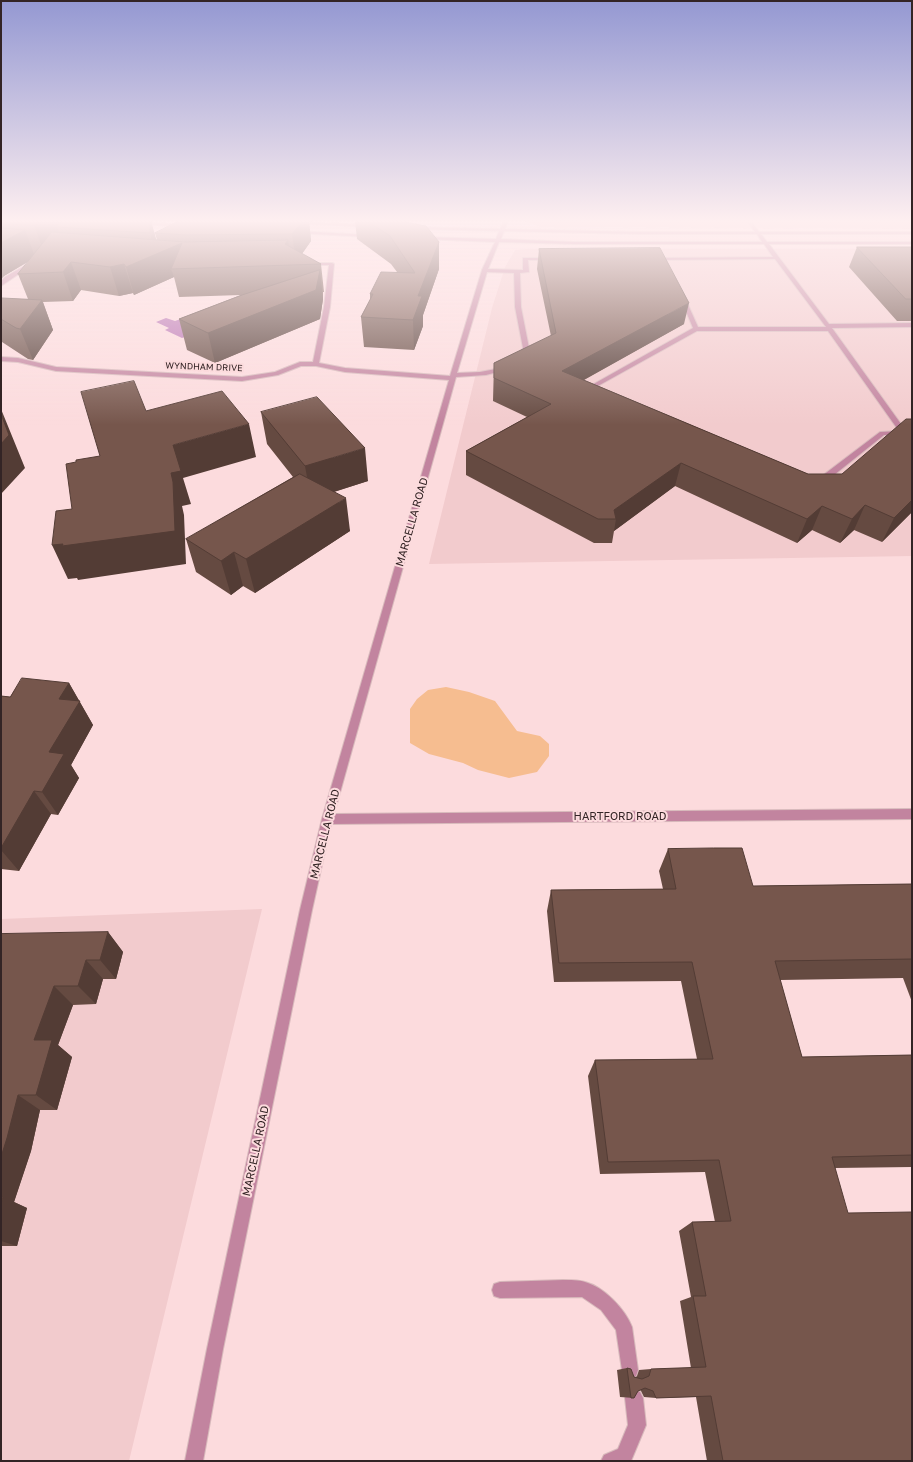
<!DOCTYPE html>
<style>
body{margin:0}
#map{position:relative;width:913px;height:1462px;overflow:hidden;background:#fcdbdd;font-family:"Golos Text",sans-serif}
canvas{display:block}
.frame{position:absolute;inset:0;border:2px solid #332425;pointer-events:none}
</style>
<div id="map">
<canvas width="913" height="1462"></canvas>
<div class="frame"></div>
</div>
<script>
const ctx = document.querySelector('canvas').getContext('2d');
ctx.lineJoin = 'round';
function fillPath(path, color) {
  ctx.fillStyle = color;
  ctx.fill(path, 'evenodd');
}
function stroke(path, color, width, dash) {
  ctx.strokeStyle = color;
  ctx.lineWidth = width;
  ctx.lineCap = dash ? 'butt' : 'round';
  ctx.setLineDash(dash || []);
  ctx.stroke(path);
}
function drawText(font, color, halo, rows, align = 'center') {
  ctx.font = font + ' "Golos Text",sans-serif';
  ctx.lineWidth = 4;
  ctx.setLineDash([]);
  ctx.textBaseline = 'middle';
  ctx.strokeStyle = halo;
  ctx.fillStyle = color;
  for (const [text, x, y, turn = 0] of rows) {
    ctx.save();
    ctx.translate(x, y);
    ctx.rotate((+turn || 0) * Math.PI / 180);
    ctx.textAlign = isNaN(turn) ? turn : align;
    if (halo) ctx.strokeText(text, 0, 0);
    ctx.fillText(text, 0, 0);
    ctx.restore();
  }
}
fillPath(new Path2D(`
 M 524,221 L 912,221 L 912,229 L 540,227 Z
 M 525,249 L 912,249 L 912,556 L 429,564 L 492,308 L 505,267 L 515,250 Z
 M 262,909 L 129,1461 L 1,1461 L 1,919 Z`), '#f2cbcd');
fillPath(new Path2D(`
 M 446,687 L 469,692 L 495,701 L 517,731 L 540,736 L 549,744 L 549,756 L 537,772 L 509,778 L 478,770 L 463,763 L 429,754 L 410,743 L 410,709 L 417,699 L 428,690 Z`), '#f6bd90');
fillPath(new Path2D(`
 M 192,315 L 193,334 L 182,338 L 165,330 L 169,328 L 156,322 L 166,318 L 175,321 Z`), '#b66fb1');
const minor = new Path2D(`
 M 267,221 L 369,225 L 371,226 L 369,227 L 269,222 Z
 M 504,221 L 508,221 L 505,229 L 639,232 L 755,232 L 747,221 L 751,221 L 759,232 L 912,232 L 912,234 L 761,234 L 767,242 L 912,242 L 912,244 L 769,244 L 829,324 L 912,323 L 912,327 L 832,328 L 906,431 L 912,431 L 912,435 L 884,435 L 824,483 L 818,483 L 818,479 L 880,432 L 899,431 L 828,331 L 697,331 L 587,392 L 583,392 L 583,390 L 693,328 L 680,297 L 685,298 L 698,327 L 826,327 L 775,259 L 652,260 L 650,259 L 652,258 L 773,257 L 764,244 L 574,244 L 499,242 L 488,269 L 523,270 L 523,258 L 550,258 L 552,259 L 550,260 L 528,260 L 529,272 L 520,273 L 521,307 L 529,348 L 523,360 L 519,360 L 518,359 L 523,348 L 515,307 L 514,273 L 487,272 L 457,373 L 480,372 L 506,367 L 509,369 L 486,375 L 456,377 L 334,814 L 912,809 L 912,819 L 331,824 L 312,910 L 223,1349 L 203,1461 L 185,1461 L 207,1349 L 300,910 L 322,819 L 449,380 L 345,372 L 316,366 L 301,366 L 278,375 L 242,381 L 56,371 L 18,362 L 1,361 L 1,357 L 18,358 L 56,367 L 242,377 L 275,372 L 300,362 L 313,362 L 324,307 L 329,265 L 298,265 L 296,264 L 298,263 L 332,263 L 334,264 L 330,307 L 319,363 L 345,368 L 450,376 L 482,270 L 495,242 L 423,239 L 421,238 L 423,237 L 496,239 L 499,231 L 415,229 L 413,228 L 415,227 L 500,229 ZM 504,231 L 639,234 L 757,234 L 762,242 L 574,242 L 501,239 Z
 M 139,222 L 183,225 L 185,226 L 183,227 L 137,224 Z
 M 297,231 L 369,235 L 371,236 L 369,237 L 295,233 Z
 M 31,262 L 35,263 L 1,286 L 1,281 L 5,277 Z
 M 563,1280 C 570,1280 579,1280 585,1282 C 604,1287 625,1309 632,1327 L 638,1370 L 636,1376 L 630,1378 L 624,1376 L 622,1370 L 616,1330 L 601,1310 L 582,1297 L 500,1298 L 494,1296 L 492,1290 L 494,1284 L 500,1282 Z
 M 634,1389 L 640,1392 L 643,1398 L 646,1425 L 631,1461 L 601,1461 L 604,1455 L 618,1449 L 628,1425 L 625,1398 L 628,1392 Z`);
stroke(minor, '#d8babc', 2);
fillPath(minor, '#c2849f');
fillPath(new Path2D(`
 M 1,221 L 61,221 L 61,222 L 151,221 L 156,240 L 157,240 L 155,233 L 309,221 L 311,241 L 302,254 L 321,264 L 324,292 L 323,292 L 323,299 L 320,319 L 215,363 L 187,350 L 179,319 L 241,295 L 179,297 L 174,277 L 134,295 L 133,293 L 119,296 L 81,290 L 73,301 L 43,302 L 53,330 L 33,360 L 28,359 L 2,342 L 1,339 L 1,299 L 28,299 L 18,274 L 28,262 L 4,276 L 1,279 Z
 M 355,221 L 400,221 L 439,242 L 439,269 L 423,315 L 423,326 L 414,350 L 364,347 L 361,317 L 370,300 L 370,294 L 397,272 L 391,264 L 357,239 Z
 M 857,247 L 912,247 L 912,321 L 897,321 L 849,267 Z
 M 539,249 L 684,324 L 584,380 L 808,474 L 912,512 L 882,542 L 854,530 L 840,543 L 812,530 L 797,543 L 675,486 L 614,531 L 612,543 L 594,543 L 466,475 L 466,451 L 527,417 L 493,401 L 494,363 L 551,336 L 537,269 Z
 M 261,412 L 368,481 L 334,492 L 350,531 L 255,593 L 243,586 L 231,595 L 196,572 L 186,539 L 293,477 L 267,444 Z
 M 69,683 L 93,725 L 71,765 L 79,778 L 58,815 L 51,814 L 19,871 L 1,869 L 1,696 L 10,697 Z
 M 668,849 L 753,886 L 912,884 L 912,1002 L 903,978 L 780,980 L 802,1057 L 912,1055 L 912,1167 L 835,1168 L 912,1461 L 707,1461 L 696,1397 L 656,1398 L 644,1397 L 641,1391 L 640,1390 L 638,1391 L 634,1398 L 620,1397 L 617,1370 L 627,1368 L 634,1377 L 636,1377 L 637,1376 L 639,1370 L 651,1369 L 691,1368 L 680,1301 L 691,1297 L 679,1231 L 692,1222 L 715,1222 L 705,1172 L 600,1174 L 588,1076 L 595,1060 L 697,1059 L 681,981 L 554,982 L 547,911 L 551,890 L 663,889 L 659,871 Z
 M 108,932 L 123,952 L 116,979 L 103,979 L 96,1004 L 73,1005 L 58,1045 L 72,1057 L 57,1110 L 40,1110 L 31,1151 L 14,1202 L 27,1208 L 17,1246 L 1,1246 L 1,934 Z`), '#654a41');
fillPath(new Path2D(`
 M 40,221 L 61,221 L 63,227 L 57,227 L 61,239 L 44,252 L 34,225 Z
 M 150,221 L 151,221 L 157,242 L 182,243 L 171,269 L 174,277 L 134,295 L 126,267 L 155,254 L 150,233 Z
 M 303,221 L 309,221 L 311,241 L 296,262 L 292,234 Z
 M 25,230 L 35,257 L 4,276 L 1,279 L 1,243 Z
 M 288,240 L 291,265 L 285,244 Z
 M 439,242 L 439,269 L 423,315 L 423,326 L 414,350 L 413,320 L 418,296 Z
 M 71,262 L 81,290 L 73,301 L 63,272 Z
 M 124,264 L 133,293 L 119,296 L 110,267 Z
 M 320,270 L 323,299 L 320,319 L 215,363 L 208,333 Z
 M 42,300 L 53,330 L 33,360 L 20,329 Z
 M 689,303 L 684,324 L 560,393 L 562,371 Z
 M 1,409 L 25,468 L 1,494 Z
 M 249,424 L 256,457 L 183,478 L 191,504 L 182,506 L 184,515 L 186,564 L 78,580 L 77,578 L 68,579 L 52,545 L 171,473 L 173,445 Z
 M 365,448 L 368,481 L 311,499 L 305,466 Z
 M 681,463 L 675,486 L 614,531 L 616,519 L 614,510 Z
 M 346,498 L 350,531 L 255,593 L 246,559 Z
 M 912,500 L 912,512 L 882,542 L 894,518 Z
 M 865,505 L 854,530 L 840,543 L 852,519 Z
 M 822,506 L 812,530 L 797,543 L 807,519 Z
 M 234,552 L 243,586 L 231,595 L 221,561 Z
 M 69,683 L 93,725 L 71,765 L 79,778 L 58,815 L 42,792 L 59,699 Z
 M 34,791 L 51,814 L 19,871 L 1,850 L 1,848 Z
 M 108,932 L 123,952 L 116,979 L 100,960 Z
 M 86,960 L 103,979 L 96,1004 L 78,986 Z
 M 54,986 L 73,1005 L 58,1045 L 72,1057 L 57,1110 L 36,1095 L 34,1040 Z
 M 18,1095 L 40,1110 L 31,1151 L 14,1202 L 27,1208 L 17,1246 L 1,1241 L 1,1157 Z`), '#533c35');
const building = new Path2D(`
 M 1,221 L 40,221 L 34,225 L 1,224 Z
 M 62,221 L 150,221 L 150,233 L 57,227 Z
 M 179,221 L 303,221 L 292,234 L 186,235 L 155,233 Z
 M 367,221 L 400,221 L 426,226 L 439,242 L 418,296 L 422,296 L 413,320 L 361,317 L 373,294 L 370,294 L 381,272 L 415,273 L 390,236 Z
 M 1,228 L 25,230 L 1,243 Z
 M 52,232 L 185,242 L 288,240 L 285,244 L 321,264 L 171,269 L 182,243 L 126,267 L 124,264 L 110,267 L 71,262 L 63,272 L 18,274 Z
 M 857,247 L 912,247 L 912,299 L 906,299 Z
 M 660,248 L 689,303 L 562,371 L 808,474 L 842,474 L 906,419 L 912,419 L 912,500 L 894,518 L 865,505 L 852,519 L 822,506 L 807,519 L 681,463 L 614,510 L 616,519 L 598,519 L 466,451 L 551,404 L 494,378 L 494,363 L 556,333 L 539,249 Z
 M 320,270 L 316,290 L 208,333 L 179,319 L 242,295 Z
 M 2,298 L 42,300 L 20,329 L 16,328 L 1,319 L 1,299 Z
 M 134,381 L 146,411 L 222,391 L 249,424 L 173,445 L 181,471 L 171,473 L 173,482 L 175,531 L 62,546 L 63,544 L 52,545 L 56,511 L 72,509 L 66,464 L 76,462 L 76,460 L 100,456 L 81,392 Z
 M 317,397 L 365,448 L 305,466 L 261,412 Z
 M 1,414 L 9,435 L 1,444 Z
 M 300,474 L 346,498 L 246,559 L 234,552 L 221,561 L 186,539 Z
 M 22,678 L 69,683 L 59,699 L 80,701 L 49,752 L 64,754 L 42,792 L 34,791 L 1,848 L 1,696 L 10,697 Z
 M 714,848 L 742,848 L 753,886 L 912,884 L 912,959 L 775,961 L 802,1057 L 912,1055 L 912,1155 L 832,1157 L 848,1213 L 912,1212 L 912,1461 L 723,1461 L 711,1396 L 656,1398 L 653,1391 L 645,1388 L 638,1391 L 634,1398 L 631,1398 L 627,1368 L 631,1369 L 634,1377 L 642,1379 L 649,1376 L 651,1369 L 706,1367 L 693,1296 L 706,1296 L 692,1222 L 731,1221 L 719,1160 L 608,1162 L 595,1060 L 713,1059 L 692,962 L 559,963 L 551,890 L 676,889 L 668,849 Z
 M 108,932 L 100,960 L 86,960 L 78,986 L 54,986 L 34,1040 L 52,1040 L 36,1095 L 18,1095 L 7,1138 L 1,1157 L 1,934 Z
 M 1,1197 L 3,1197 L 1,1204 Z`);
fillPath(building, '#76564c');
stroke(building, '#533c35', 1);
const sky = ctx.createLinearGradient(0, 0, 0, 425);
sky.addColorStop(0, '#9498d2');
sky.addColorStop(0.52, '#feeff0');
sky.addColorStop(1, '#feeff000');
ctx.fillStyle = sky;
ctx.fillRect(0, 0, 913, 425);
drawText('9px', '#332425', '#fcdbdd', [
 ["WYNDHAM DRIVE",204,367,2]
]);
drawText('11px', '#332425', '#fcdbdd', [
 ["MARCELLA ROAD",412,522,-74],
 ["HARTFORD ROAD",620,817],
 ["MARCELLA ROAD",325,834,-76],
 ["MARCELLA ROAD",256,1151,-78]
]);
</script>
